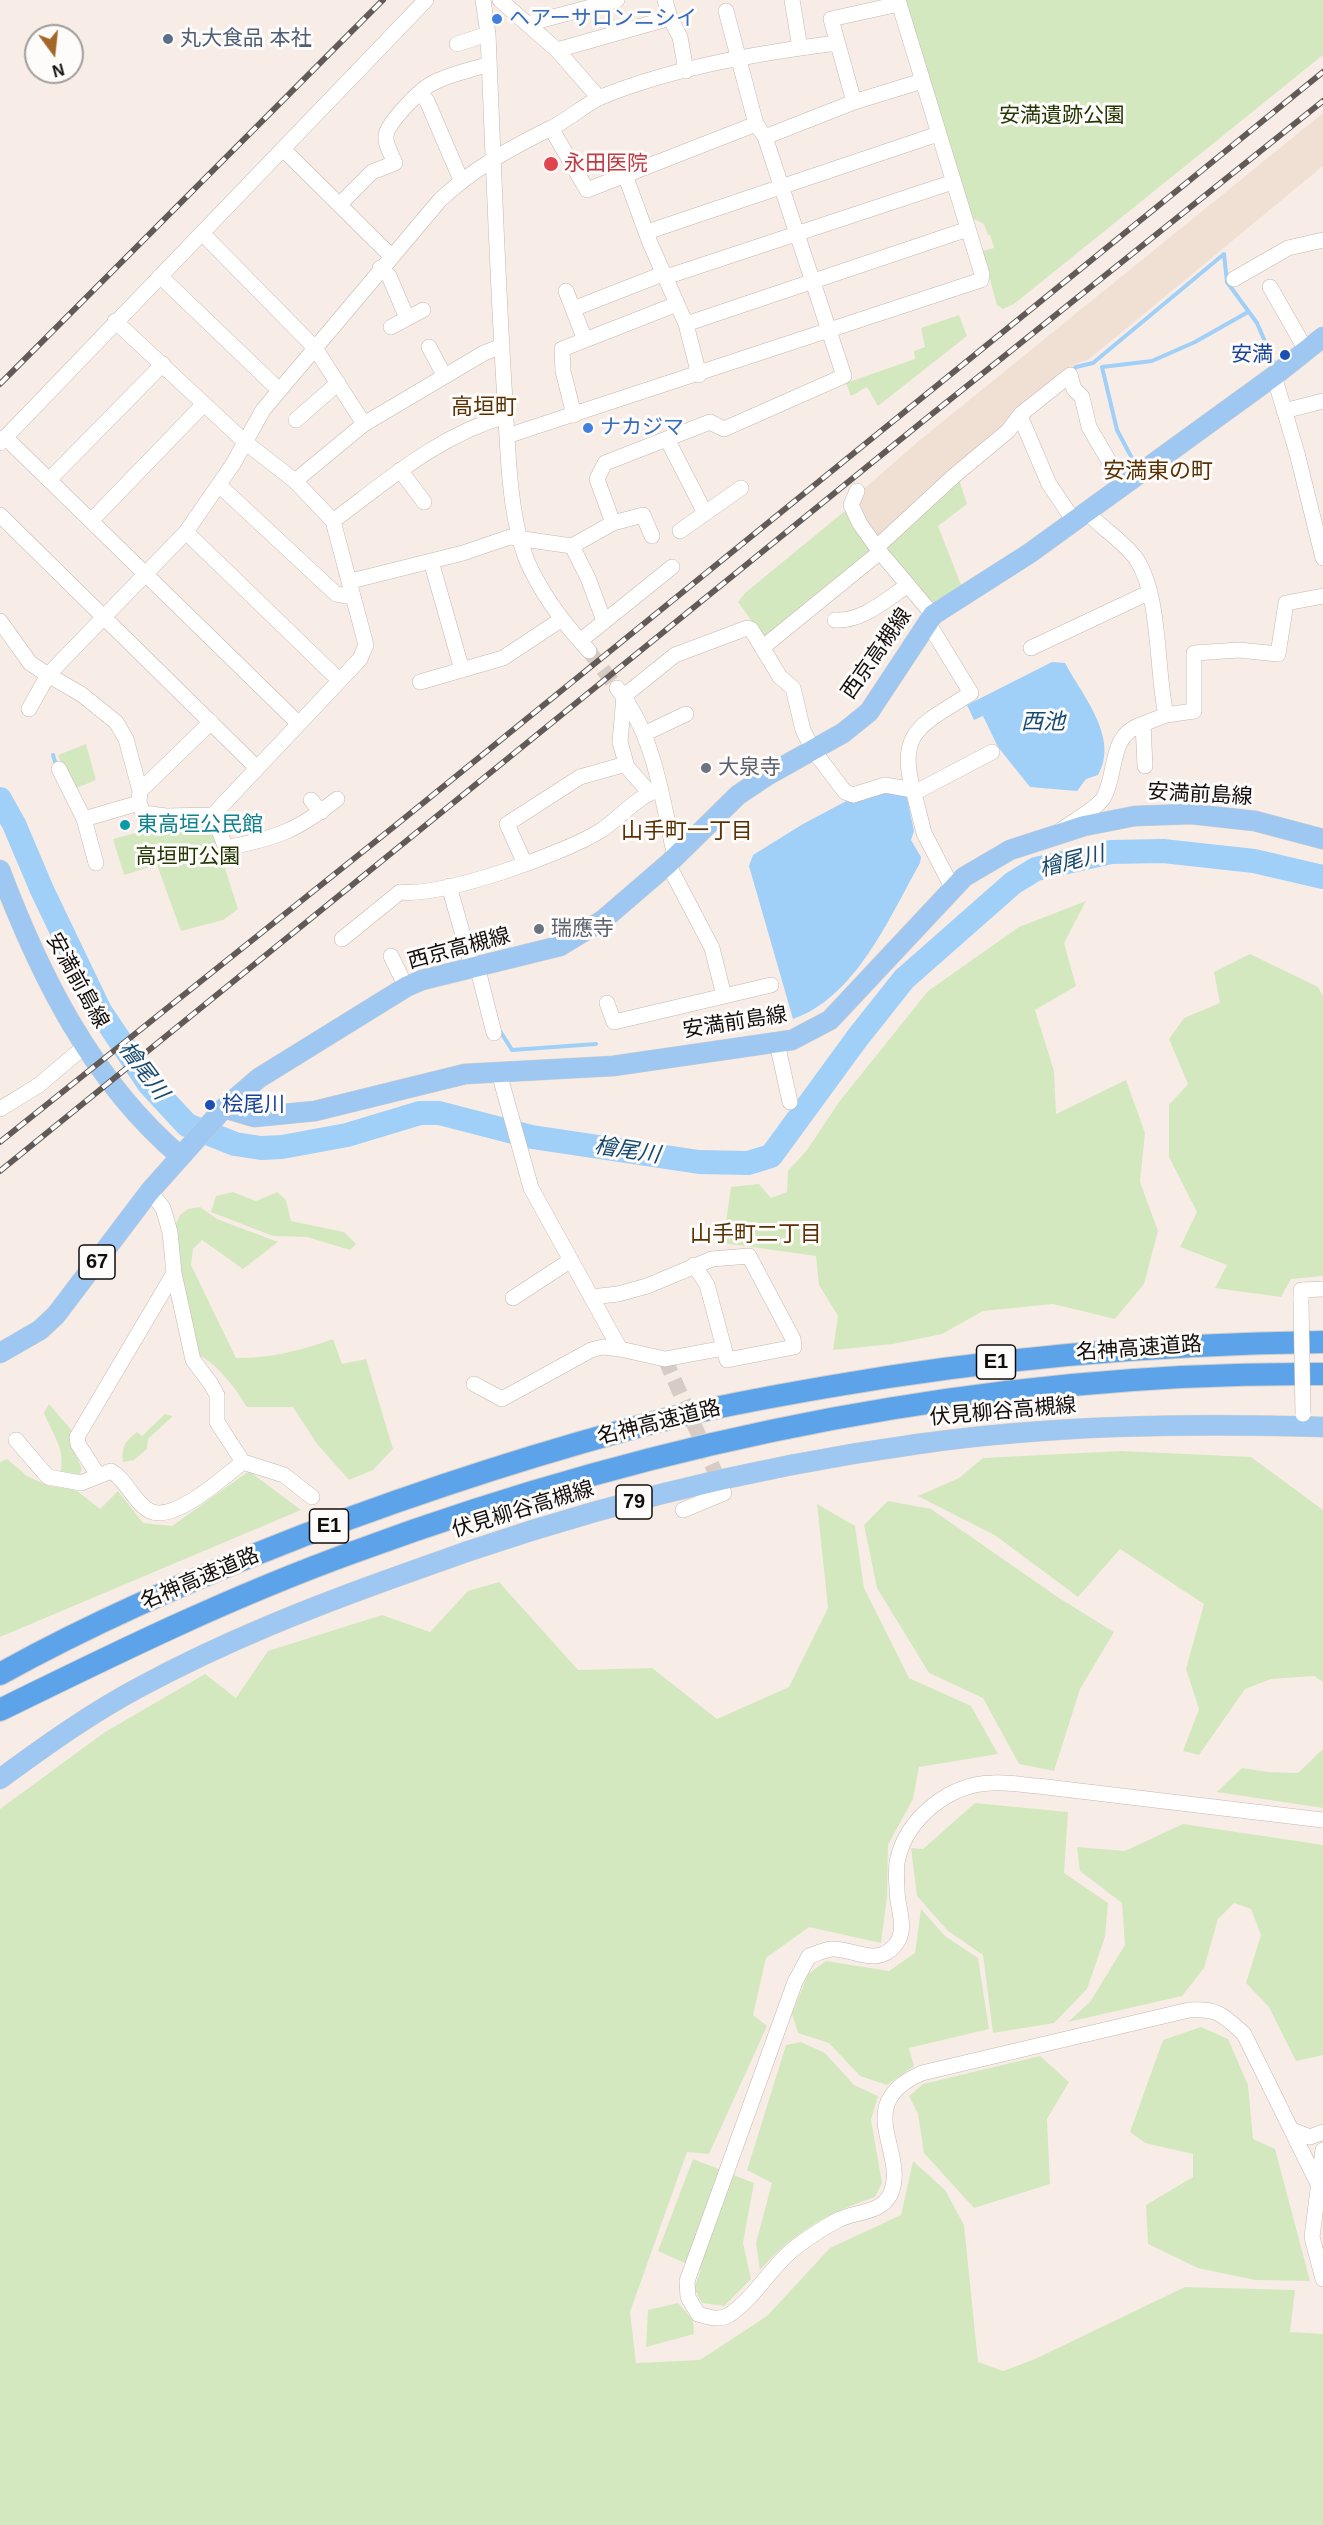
<!DOCTYPE html>
<meta charset="utf-8">
<style>
body{margin:0}
#map{position:relative;width:1323px;height:2525px;overflow:hidden;background:#f8ede6;font-family:Helvetica,sans-serif}
canvas{display:block}
.north{position:absolute;left:24px;top:24px;width:60px;height:60px;box-sizing:border-box;background:#fefcfb;border:2px solid #a09d9b;border-radius:50%;rotate:165deg;font-size:16px;font-weight:700;line-height:24px;text-align:center;color:#120e0c}
.north::after{content:'';display:block;margin:auto;width:21px;height:27px;background:#a36729;clip-path:polygon(50% 0,100% 100%,50% 72%,0 100%)}
</style>
<div id="map">
<canvas width="1323" height="2525"></canvas>
<div class="north">N</div>
</div>
<script>
const ctx = document.querySelector('canvas').getContext('2d');
ctx.lineJoin = 'round';
function fillPath(path, color) {
  ctx.fillStyle = color;
  ctx.fill(path, 'evenodd');
}
function stroke(path, color, width, dash) {
  ctx.strokeStyle = color;
  ctx.lineWidth = width;
  ctx.lineCap = dash ? 'butt' : 'round';
  ctx.setLineDash(dash || []);
  ctx.stroke(path);
}
function drawText(font, color, halo, rows, align = 'center') {
  ctx.font = font + ' Helvetica,"Noto Sans JP",sans-serif';
  ctx.lineWidth = 6;
  ctx.setLineDash([]);
  ctx.textBaseline = 'middle';
  ctx.strokeStyle = halo;
  ctx.fillStyle = color;
  for (const [text, x, y, turn = 0] of rows) {
    ctx.save();
    ctx.translate(x, y);
    ctx.rotate((+turn || 0) * Math.PI / 180);
    ctx.textAlign = isNaN(turn) ? turn : align;
    if (halo) ctx.strokeText(text, 0, 0);
    ctx.fillText(text, 0, 0);
    ctx.restore();
  }
}
fillPath(new Path2D(`
 M 1323,113 L 1323,166 L 1088,360 L 1075,364 L 1006,422 L 1003,429 L 878,542 L 857,514 L 858,494 L 920,440 Z`), '#f0dfd3');
fillPath(new Path2D(`
 M 904,0 L 1323,0 L 1323,55 L 1014,304 L 1003,309 L 997,305 L 982,251 L 994,248 L 990,235 L 988,235 L 984,224 L 972,218 Z
 M 959,315 L 967,336 L 878,406 L 867,387 L 851,396 L 846,383 L 915,359 L 914,351 L 925,347 L 921,328 Z
 M 959,480 L 967,504 L 938,526 L 962,587 L 936,607 L 883,550 Z
 M 846,510 L 873,551 L 764,638 L 738,602 L 745,593 Z
 M 86,744 L 96,780 L 72,790 L 58,755 Z
 M 206,820 L 211,824 L 238,909 L 223,920 L 181,931 L 157,865 L 124,875 L 113,839 L 143,831 L 140,821 Z
 M 1086,901 L 1064,943 L 1076,986 L 1035,1010 L 1054,1071 L 1056,1114 L 1126,1080 L 1145,1133 L 1140,1182 L 1158,1231 L 1144,1284 L 1115,1319 L 1053,1304 L 983,1311 L 942,1334 L 893,1344 L 833,1350 L 838,1316 L 819,1285 L 816,1256 L 723,1243 L 731,1187 L 759,1184 L 771,1198 L 787,1192 L 788,1171 L 807,1150 L 839,1102 L 928,991 L 1019,927 Z
 M 1250,954 L 1318,987 L 1323,996 L 1323,1276 L 1291,1279 L 1281,1297 L 1215,1288 L 1227,1265 L 1180,1247 L 1197,1212 L 1169,1157 L 1169,1105 L 1188,1084 L 1169,1039 L 1184,1018 L 1220,1003 L 1214,972 Z
 M 233,1192 L 256,1201 L 277,1192 L 286,1200 L 291,1221 L 344,1232 L 356,1244 L 350,1250 L 307,1237 L 273,1236 L 211,1212 L 216,1196 Z
 M 200,1207 L 217,1219 L 278,1242 L 243,1269 L 202,1240 L 193,1249 L 191,1265 L 236,1358 C 271,1358 300,1351 333,1339 L 342,1364 L 366,1359 L 393,1449 L 373,1470 L 349,1480 L 317,1444 L 293,1407 L 247,1407 C 234,1387 219,1365 197,1354 L 181,1282 L 174,1228 L 180,1215 L 188,1209 Z
 M 49,1404 L 73,1432 L 72,1446 L 82,1469 L 79,1475 L 68,1478 L 60,1474 C 66,1448 53,1436 44,1413 Z
 M 165,1414 L 173,1416 L 148,1439 L 147,1449 L 134,1460 L 123,1462 C 121,1447 125,1441 137,1432 L 142,1436 Z
 M 1121,1451 L 1251,1457 L 1323,1510 L 1323,1682 L 1314,1676 L 1271,1679 L 1245,1689 L 1199,1755 L 1183,1751 L 1199,1709 L 1186,1669 L 1204,1604 L 1120,1549 L 1078,1597 L 996,1536 L 918,1496 L 959,1478 L 983,1458 Z
 M 7,1459 L 27,1476 L 49,1486 L 75,1489 L 100,1509 L 118,1491 L 143,1523 L 172,1526 L 249,1471 L 301,1510 L 0,1637 L 0,1462 Z
 M 888,1501 L 931,1509 L 1059,1598 L 1114,1632 L 1080,1689 L 1054,1771 L 1019,1764 L 983,1698 L 929,1673 L 877,1588 L 864,1525 Z
 M 817,1504 L 855,1526 L 864,1588 L 909,1678 L 971,1706 L 998,1754 L 919,1767 L 913,1799 L 888,1845 L 887,1897 L 881,1943 L 809,1927 L 766,1958 L 753,2015 L 767,2026 L 709,2154 L 687,2152 L 630,2312 L 636,2363 L 700,2360 L 767,2316 L 830,2248 L 901,2215 L 913,2161 L 945,2190 L 964,2225 L 978,2362 L 1003,2371 L 1035,2359 L 1185,2287 L 1295,2290 L 1290,2332 L 1323,2334 L 1323,2525 L 0,2525 L 0,1809 L 105,1732 L 205,1674 L 236,1698 L 268,1651 L 382,1615 L 430,1632 L 468,1591 L 499,1582 L 578,1670 L 652,1668 L 717,1719 L 789,1687 L 828,1608 Z
 M 1323,1749 L 1323,1808 L 1217,1792 L 1242,1768 L 1268,1772 L 1298,1773 Z
 M 975,1803 L 1068,1812 L 1064,1873 L 1108,1903 L 1105,1937 L 1087,1989 L 1054,2023 L 993,2033 L 983,1955 L 948,1931 L 917,1896 L 911,1848 L 923,1849 Z
 M 1183,1824 L 1323,1845 L 1323,2055 L 1296,2061 L 1269,2007 L 1246,1983 L 1261,1935 L 1251,1909 L 1234,1903 L 1218,1919 L 1204,1968 L 1182,1996 L 1068,2022 L 1090,2002 L 1125,1945 L 1122,1903 L 1080,1871 L 1077,1847 L 1125,1851 Z
 M 921,1909 L 945,1936 L 978,1958 L 989,2029 L 909,2048 L 914,2066 L 887,2085 L 860,2076 L 829,2043 L 798,2033 L 792,2014 L 808,1974 L 826,1961 L 889,1971 L 915,1953 Z
 M 1201,2027 L 1228,2039 L 1248,2085 L 1253,2139 L 1275,2149 L 1310,2281 L 1255,2280 L 1198,2268 L 1148,2244 L 1146,2205 L 1193,2177 L 1193,2154 L 1145,2143 L 1130,2132 L 1163,2040 Z
 M 801,2042 L 825,2053 L 854,2085 L 878,2096 L 871,2120 L 882,2183 L 875,2197 C 827,2213 794,2232 760,2270 L 756,2243 L 772,2183 L 747,2170 L 786,2045 Z
 M 1040,2056 L 1069,2082 L 1047,2119 L 1050,2184 L 974,2208 L 924,2153 L 918,2114 L 909,2096 L 923,2084 Z
 M 693,2159 L 754,2183 L 743,2243 L 751,2279 L 724,2306 L 702,2303 L 694,2288 L 701,2270 L 658,2251 Z
 M 678,2303 L 693,2320 L 694,2334 L 646,2347 L 648,2310 Z`), '#d4e8bf');
fillPath(new Path2D(`
 M 1052,662 L 1065,663 C 1082,695 1120,738 1098,775 L 1086,779 L 1077,791 L 1030,787 L 998,747 L 983,716 L 974,720 L 967,705 Z
 M 881,790 L 906,793 L 914,831 L 911,840 L 921,857 L 920,863 C 889,918 856,997 793,1019 L 749,866 L 753,855 L 803,824 L 854,797 Z`), '#a0cff7');
stroke(new Path2D(`
 M 1071,372 L 1076,367 L 1093,363 L 1224,254 L 1227,282 L 1257,323 L 1275,365
 M 1135,464 L 1117,430 L 1102,367 L 1152,361 L 1195,342 L 1248,312
 M 53,755 L 56,765
 M 500,1031 L 512,1050 L 596,1044`), '#a0cff7', 4);
stroke(new Path2D(`
 M 0,799 L 14,824 L 42,890 L 100,1011 L 149,1084 L 187,1125 L 235,1144 L 261,1148 L 282,1147 L 347,1135 L 420,1113 L 439,1113 L 532,1137 L 699,1162 L 748,1163 L 771,1156 L 858,1037 L 904,979 L 1013,883 L 1036,869 L 1111,852 L 1163,851 L 1254,861 L 1323,877`), '#a0cff7', 24);
stroke(new Path2D(`
 M 589,651 L 617,688
 M 665,1359 L 723,1490`), '#d6ccc5', 15, [15, 8]);
const minor = new Path2D(`
 M 483,0 L 488,34 C 493,151 497,268 504,385 C 508,439 507,510 527,561 C 541,593 565,625 589,651
 M 500,0 L 557,50 L 599,98
 M 665,0 L 670,18
 M 792,0 L 800,48
 M 527,24 L 617,0
 M 457,44 L 488,34
 M 557,50 L 670,18 L 680,37 L 686,71
 M 420,93 L 427,101 L 461,180
 M 854,102 L 831,19 L 899,4
 M 551,128 L 587,190 L 756,124
 M 765,137 L 854,102 L 922,81
 M 283,149 L 391,256
 M 625,175 L 650,243 L 686,324 L 699,375
 M 340,204 L 372,172 L 395,163 C 392,155 385,145 386,136 C 386,124 420,90 431,84 C 448,74 471,70 489,64
 M 647,232 L 938,134
 M 203,234 L 315,348 L 364,424
 M 380,268 L 389,276 L 407,318
 M 160,276 L 279,390
 M 666,277 L 953,182
 M 1234,279 L 1288,248 L 1323,240
 M 1270,287 L 1306,350
 M 566,291 L 585,340
 M 573,309 L 665,273
 M 115,321 L 245,442 L 295,481 L 333,521 L 366,645 L 360,659 L 213,815 L 166,816 L 143,813 L 139,803
 M 686,324 L 968,229
 M 391,327 L 423,310
 M 429,347 L 444,375
 M 1274,376 L 1297,453 L 1323,558
 M 1284,411 L 1323,401
 M 574,415 L 563,371 L 562,349 L 677,304
 M 1020,416 L 1049,484 L 1074,521
 M 296,420 L 338,383
 M 507,436 L 981,280 L 982,274 L 898,0
 M 5,437 L 298,723
 M 667,439 L 705,513
 M 0,443 L 426,0
 M 400,470 L 424,502
 M 49,480 L 163,364
 M 295,481 L 364,424 L 484,353 L 502,346
 M 219,485 L 336,594 L 353,597
 M 857,491 L 851,505 L 860,524 L 880,552 L 933,615
 M 1087,512 C 1102,529 1124,541 1137,560 C 1161,598 1156,670 1166,715
 M 0,515 L 256,767
 M 91,521 L 203,405
 M 333,521 C 388,480 439,435 506,416
 M 613,523 L 597,479 L 605,463 L 710,422 L 724,429 L 844,376 L 765,137 L 756,124 L 726,11
 M 680,531 L 741,488
 M 186,532 L 339,680
 M 572,546 L 588,578 L 604,621
 M 877,547 L 955,475 L 1008,431 L 1021,414 L 1070,375 L 1074,389 L 1082,397 L 1089,427 L 1123,485
 M 431,561 L 462,670
 M 351,581 L 463,553 L 510,537 L 572,546 L 613,523 L 643,515 L 652,536
 M 835,620 C 862,622 887,599 908,585
 M 0,621 L 30,663 L 48,675 L 29,709
 M 580,641 L 672,567
 M 762,648 L 880,552
 M 1031,648 L 1150,592
 M 420,682 L 503,658 L 562,619
 M 617,688 C 655,735 662,799 675,857
 M 644,734 L 686,714
 M 1145,766 L 1143,724 L 1166,715 L 1194,711 L 1194,653 L 1239,650 L 1278,654 L 1286,603 L 1323,596
 M 59,769 L 84,819
 M 140,791 L 126,739 L 116,722 L 81,694 L 48,675 L 186,532 L 233,464 L 263,410 L 440,200 C 474,168 509,149 551,128 C 568,120 584,105 601,97 C 675,67 759,53 837,43
 M 649,792 L 627,767 L 620,742 L 624,696 L 675,655 L 747,628 L 751,629 L 780,677 L 793,688 L 803,730 L 813,750 L 845,792 L 853,795 L 885,785 L 913,790
 M 914,793 C 894,730 926,723 971,693 L 927,621
 M 311,800 L 321,812
 M 213,815 L 226,848 C 276,838 297,831 337,799
 M 1060,831 C 1070,823 1099,807 1104,797 C 1118,770 1108,735 1143,724
 M 96,863 L 84,819 L 139,803 L 140,791 L 211,722
 M 525,864 L 507,824 L 580,777 L 626,764
 M 668,864 L 712,948 L 724,996
 M 449,886 L 472,967
 M 953,889 L 924,833 L 914,793 L 992,752
 M 342,939 L 400,892 C 443,897 563,854 600,831 C 619,819 638,795 659,790
 M 391,956 L 406,987
 M 477,966 L 494,1033
 M 607,1003 L 614,1022 L 771,985
 M 777,1043 L 790,1102
 M 499,1073 L 531,1188 L 620,1349
 M 0,1109 L 39,1085 L 85,1046
 M 694,1265 L 707,1285 L 724,1348
 M 513,1298 L 571,1260
 M 1301,1300 L 1301,1290 L 1323,1289
 M 474,1384 L 502,1399 L 591,1350 L 603,1347 L 620,1349 L 665,1359 L 724,1348 L 727,1360 L 794,1347 L 793,1339 L 749,1256 L 712,1259 L 647,1286 L 618,1294 L 591,1297
 M 16,1440 L 48,1477 L 81,1483 L 111,1471 C 127,1480 134,1503 150,1511 C 174,1523 225,1476 243,1462 L 217,1422 L 217,1395 L 211,1384 L 193,1360 L 174,1273 L 170,1232 L 163,1208 L 150,1191
 M 243,1462 L 284,1475 L 312,1497
 M 98,1475 L 78,1444 L 77,1437 L 174,1273
 M 683,1510 L 724,1493
 M 1292,2130 L 1310,2137 L 1323,2132
 M 1323,2150 L 1312,2237 L 1323,2279
 M 1317,2182 L 1244,2034 C 1223,2015 1218,2008 1189,2010 L 922,2073 C 849,2105 910,2153 890,2195 C 880,2214 855,2211 838,2220 C 823,2228 809,2237 796,2247 C 771,2266 755,2298 729,2315 C 719,2321 708,2317 698,2314 L 688,2297 L 687,2281 L 795,1982 L 809,1956 C 816,1954 824,1950 831,1949 C 851,1947 877,1969 896,1944 C 908,1928 897,1908 897,1890 C 897,1881 895,1868 898,1858 C 908,1817 950,1784 992,1783 C 1008,1782 1023,1785 1038,1786 L 1323,1820`);
const major = new Path2D(`
 M 0,870 C 40,976 92,1081 180,1156
 M 224,1108 L 254,1117 L 315,1111 L 465,1074 L 613,1066 L 792,1040 L 830,1020 L 964,877 L 1010,850 L 1084,826 L 1135,816 L 1191,814 L 1255,821 L 1323,839
 M 0,1353 L 40,1330 L 56,1315 L 150,1191 L 224,1108 L 259,1078 L 406,987 L 422,980 L 560,946 L 603,920 L 668,864 L 738,795 L 768,775 L 843,733 L 869,712 L 933,615 L 1030,553 L 1274,376 L 1323,337
 M 0,1779 C 45,1746 91,1713 140,1687 C 225,1641 314,1606 404,1574 C 569,1513 743,1468 918,1444 C 1052,1425 1188,1423 1323,1427`);
const highway = new Path2D(`
 M 0,1674 C 97,1620 199,1576 302,1536 C 423,1490 546,1450 671,1418 C 723,1405 775,1396 827,1387 C 992,1358 1156,1344 1323,1342
 M 0,1710 C 116,1653 232,1596 354,1552 C 662,1438 994,1371 1323,1374`);
stroke(minor, '#c2b8b1', 16);
stroke(major, '#d0cfce', 21);
stroke(highway, '#d0cfce', 24);
stroke(minor, '#fff', 15);
stroke(major, '#9ec8f2', 20);
stroke(highway, '#5da3e9', 22);
const rail = new Path2D(`
 M 0,384 L 383,0
 M 0,1142 L 396,825 L 1323,72
 M 0,1171 L 922,422 L 1323,101`);
stroke(rail, '#615a56', 6);
stroke(rail, '#fefcfb', 4, [11]);
const minorBridge = new Path2D(`
 M 1301,1300 L 1303,1414`);
stroke(minorBridge, '#c2b8b1', 16, []);
stroke(minorBridge, '#fff', 15);
for (const [x, y, r, color] of [
 [497,19,6,"#3f7fe0"],
 [168,39,6,"#5c6f8a"],
 [551,164,8,"#e0444e"],
 [1285,355,6,"#1a4fb4"],
 [588,428,6,"#3f7fe0"],
 [706,768,6,"#6b7280"],
 [125,825,6,"#0f9aa8"],
 [539,929,6,"#6b7280"],
 [210,1105,6,"#1a4fb4"]
]) {
  const dot = new Path2D();
  dot.arc(x, y, r, 0, 2 * Math.PI);
  ctx.fillStyle = color;
  ctx.fill(dot);
  stroke(dot, '#fefcfb', 2);
}
for (const [x, y, w] of [
 [97,1262,36],
 [996,1362,39],
 [634,1502,36],
 [329,1526,39]
]) {
  const box = new Path2D();
  box.roundRect(x - w / 2, y - 17, w, 34, 4.5);
  ctx.fillStyle = '#fefcfb';
  ctx.fill(box);
  stroke(box, '#120e0c', 1.5);
}
drawText('bold 20px', '#120e0c', null, [
 ["67",97,1262],
 ["E1",996,1362],
 ["79",634,1502],
 ["E1",329,1526]
]);
drawText('21px', '#366cbe', '#fefcfb', [
 ["ヘアーサロンニシイ",509,19],
 ["ナカジマ",600,428]
], 'left');
drawText('21px', '#4e5e75', '#fefcfb', [
 ["丸大食品 本社",180,39]
], 'left');
drawText('21px', '#223600', '#fefcfb', [
 ["安満遺跡公園",1062,116],
 ["高垣町公園",188,857]
]);
drawText('21px', '#be3a42', '#fefcfb', [
 ["永田医院",564,164]
], 'left');
drawText('21px', '#164399', '#fefcfb', [
 ["安満",1273,355],
 ["桧尾川",222,1105,"left"]
], 'right');
drawText('21px', '#120e0c', '#fefcfb', [
 ["西京高槻線",877,654,-55],
 ["安満前島線",1200,795,3],
 ["西京高槻線",459,949,-15],
 ["安満前島線",77,981,61],
 ["安満前島線",735,1023,-9],
 ["名神高速道路",1139,1349,-4],
 ["伏見柳谷高槻線",1003,1412,-5],
 ["名神高速道路",659,1423,-14],
 ["伏見柳谷高槻線",523,1510,-17],
 ["名神高速道路",200,1579,-23]
]);
drawText('21px', '#5b616d', '#fefcfb', [
 ["大泉寺",718,768],
 ["瑞應寺",551,929]
], 'left');
drawText('21px', '#0d838f', '#fefcfb', [
 ["東高垣公民館",137,825]
], 'left');
drawText('22px', '#593102', '#fefcfb', [
 ["高垣町",484,408],
 ["安満東の町",1158,472],
 ["山手町一丁目",687,832],
 ["山手町二丁目",756,1235]
]);
drawText('italic 22px', '#164a70', '#fefcfb', [
 ["西池",1043,723],
 ["檜尾川",1072,862,-14],
 ["檜尾川",143,1071,53],
 ["檜尾川",627,1151,9]
]);
</script>
